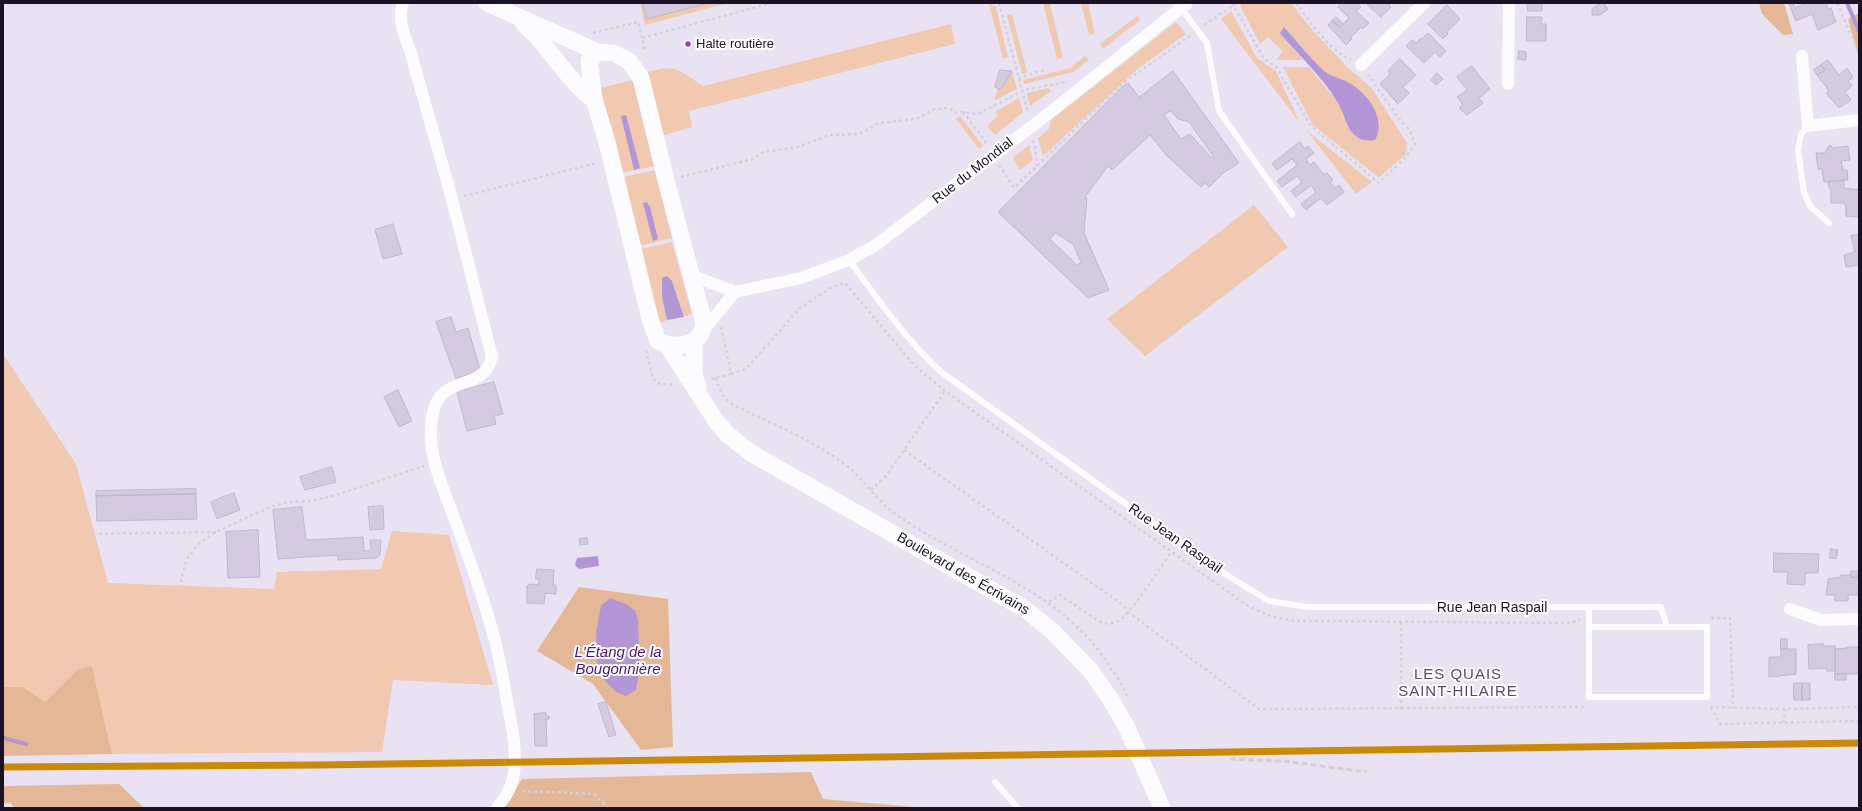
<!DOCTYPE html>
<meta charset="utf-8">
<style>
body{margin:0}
#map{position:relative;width:1862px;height:811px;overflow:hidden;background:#e9e2f3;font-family:Helvetica,sans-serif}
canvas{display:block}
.frame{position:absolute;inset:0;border:4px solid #1b1325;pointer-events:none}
</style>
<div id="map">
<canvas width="1862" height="811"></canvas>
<div class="frame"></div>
</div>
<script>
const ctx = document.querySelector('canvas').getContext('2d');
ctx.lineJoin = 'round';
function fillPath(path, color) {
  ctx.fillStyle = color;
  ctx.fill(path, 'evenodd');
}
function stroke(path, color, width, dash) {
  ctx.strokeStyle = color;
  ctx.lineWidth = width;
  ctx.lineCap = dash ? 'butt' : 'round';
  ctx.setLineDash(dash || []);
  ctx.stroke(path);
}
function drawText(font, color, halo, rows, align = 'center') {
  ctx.font = font + ' Helvetica,sans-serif';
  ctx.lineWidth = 4;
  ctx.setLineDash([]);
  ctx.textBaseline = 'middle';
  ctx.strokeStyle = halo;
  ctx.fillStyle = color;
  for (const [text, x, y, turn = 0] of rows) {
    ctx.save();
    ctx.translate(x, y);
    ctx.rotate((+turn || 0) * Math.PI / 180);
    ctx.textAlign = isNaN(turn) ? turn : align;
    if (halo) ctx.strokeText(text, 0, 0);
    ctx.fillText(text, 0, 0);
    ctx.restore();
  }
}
fillPath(new Path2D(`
 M 640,3 L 728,3 L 645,25 Z
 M 1043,3 L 1050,3 L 1063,58 L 1057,59 Z
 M 1081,3 L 1088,3 L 1095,34 L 1089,35 Z
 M 1243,3 L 1291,3 L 1314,32 L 1348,68 L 1371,87 L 1407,143 L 1406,154 L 1380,177 L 1378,177 L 1313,125 L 1283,67 L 1309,67 L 1339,104 L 1347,126 L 1350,83 L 1333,77 L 1322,70 L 1284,27 L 1280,33 L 1303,60 L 1276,60 L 1283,51 L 1268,37 L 1260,44 L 1240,5 Z
 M 989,4 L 996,6 L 1008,57 L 1003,59 Z
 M 1231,11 L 1257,58 L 1276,71 L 1300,123 L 1221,19 Z
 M 1012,14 L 1027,72 L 1022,74 L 1007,15 Z
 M 1137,16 L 1140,20 L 1103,49 L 1100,44 Z
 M 1176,22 L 1186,34 L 1139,68 L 1043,156 L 1038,138 L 1049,129 L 1051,120 Z
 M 951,24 L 955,44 L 689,111 L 692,127 L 661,136 L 644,73 C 677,64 675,68 703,86 Z
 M 1085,56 L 1089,60 L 1073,72 L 1024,84 L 1023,80 L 1070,68 Z
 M 1012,71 L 1017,89 L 994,101 L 998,88 L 1001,90 Z
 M 633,80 L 655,166 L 622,173 L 600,88 Z
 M 1049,88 L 1051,91 L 1030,106 L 1027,93 Z
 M 1019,98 L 1023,112 L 995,135 L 987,126 L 998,116 L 995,112 Z
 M 960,116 L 983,146 L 979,149 L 956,119 Z
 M 1307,131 L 1372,182 L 1356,194 Z
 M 1029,145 L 1033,160 L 1020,170 L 1013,158 Z
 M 655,170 L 672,238 L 641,246 L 624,177 Z
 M 1254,205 L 1288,247 L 1145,356 L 1107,319 Z
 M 672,242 L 692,314 L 684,317 L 673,283 L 662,297 L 667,320 L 660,323 L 641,249 Z
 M 3,354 L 76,464 L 108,583 L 274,589 L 277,572 L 381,569 L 392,531 L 449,535 L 493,685 L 393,680 L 382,752 L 112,754 L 92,666 L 78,669 L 45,702 L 23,687 L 3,687 Z`), '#f0c9b0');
fillPath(new Path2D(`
 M 1759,3 L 1784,3 L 1793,34 L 1783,35 L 1762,14 Z
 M 1859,13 L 1859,58 L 1848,19 Z
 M 579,587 L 668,599 L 673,747 L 641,750 L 593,684 L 537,651 Z
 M 92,666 L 112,754 L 3,756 L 3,687 L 23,687 L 45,702 L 78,669 Z
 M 811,772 L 823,799 L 926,808 L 503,808 L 522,779 Z
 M 119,784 L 144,808 L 14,808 L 11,803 L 3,803 L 3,786 Z`), '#e4b896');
fillPath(new Path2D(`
 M 1284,27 C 1296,40 1311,59 1323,70 C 1332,78 1342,78 1351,84 C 1368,94 1387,120 1375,140 C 1368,141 1363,141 1357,137 C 1346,129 1345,116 1339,105 C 1326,80 1298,55 1280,33 Z
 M 626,115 L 640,168 L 634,170 L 621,116 Z
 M 647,202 L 650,207 L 658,239 L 653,241 L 643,203 Z
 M 667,276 L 672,281 L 684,317 L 667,320 L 662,297 L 662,278 Z
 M 598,556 L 599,566 L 579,569 L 575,565 L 577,558 Z
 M 610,598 L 626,604 L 635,611 L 638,619 L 640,667 L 636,690 L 626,696 L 616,692 L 598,674 L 596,633 L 601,606 Z`), '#b296d5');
stroke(new Path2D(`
 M 1847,3 L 1859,31
 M 3,738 L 26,744`), '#b296d5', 4);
const building = new Path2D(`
 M 643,3 L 709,3 L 647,19 Z
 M 1342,3 L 1357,3 L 1361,7 L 1356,11 L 1369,23 L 1362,29 L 1361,27 L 1350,38 L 1352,39 L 1346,45 L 1328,25 L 1332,21 L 1340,27 L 1349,18 L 1338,7 Z
 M 1366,3 L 1391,3 L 1389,5 L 1391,7 L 1381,17 Z
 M 1527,3 L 1542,3 L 1542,11 L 1528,11 Z
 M 1601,3 L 1604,3 L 1608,9 L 1600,15 L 1592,15 L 1592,9 Z
 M 1793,3 L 1795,8 L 1806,3 L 1826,3 L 1828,9 L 1831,8 L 1836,22 L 1818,30 L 1812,14 L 1796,21 L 1789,4 Z
 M 1447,5 L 1460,19 L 1447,32 L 1448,34 L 1443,39 L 1428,24 Z
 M 1336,17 L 1343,24 L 1340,27 L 1332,21 Z
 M 1527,17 L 1542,17 L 1541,24 L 1546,24 L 1546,41 L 1527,41 Z
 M 1428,33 L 1446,51 L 1440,57 L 1435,52 L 1424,63 L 1406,46 L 1412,40 L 1416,43 L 1421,38 L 1422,39 Z
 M 1519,51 L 1526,52 L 1526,60 L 1518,59 Z
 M 1400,59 L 1416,75 L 1403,87 L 1409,93 L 1398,104 L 1380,84 L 1390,74 L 1388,71 Z
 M 1828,60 L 1839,75 L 1847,68 L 1853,77 L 1848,81 L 1852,86 L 1845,92 L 1851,100 L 1839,108 L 1826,93 L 1829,91 L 1817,75 L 1825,70 L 1821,65 Z
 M 1821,65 L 1825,70 L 1817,75 L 1814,70 Z
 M 1472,66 L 1490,89 L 1479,98 L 1483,103 L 1467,115 L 1459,108 L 1463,105 L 1457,97 L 1467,90 L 1457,77 Z
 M 1000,70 L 1012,71 L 1001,90 L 995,87 Z
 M 1173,71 L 1239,163 L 1223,173 L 1209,187 L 1205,183 L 1201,187 L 1166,155 L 1150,135 L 1112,170 L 1108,166 L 1085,197 L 1087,198 L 1084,233 L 1109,290 L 1088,298 L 998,212 L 1122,87 L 1128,83 L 1139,97 ZM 1171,111 L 1178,119 L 1189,122 L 1214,157 L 1212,158 L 1190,134 L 1181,139 L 1164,115 ZM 1056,233 L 1073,244 L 1081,262 L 1077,265 L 1050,239 Z
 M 1437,73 L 1443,79 L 1436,85 L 1431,80 Z
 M 1300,142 L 1305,149 L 1308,146 L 1314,153 L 1306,159 L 1310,165 L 1314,162 L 1324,175 L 1327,173 L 1333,180 L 1330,182 L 1335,188 L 1339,185 L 1344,192 L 1327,205 L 1321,198 L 1306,210 L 1301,204 L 1316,192 L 1311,185 L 1296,197 L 1291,191 L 1302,182 L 1297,176 L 1282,187 L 1277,181 L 1297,165 L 1292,159 L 1277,170 L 1272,164 Z
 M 1830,145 L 1833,148 L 1848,146 L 1850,160 L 1841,161 L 1843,170 L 1847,170 L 1848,180 L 1824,182 L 1822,169 L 1818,169 L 1816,153 L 1824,153 Z
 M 1844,180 L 1844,188 L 1859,190 L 1859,217 L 1846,216 L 1846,206 L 1843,203 L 1831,203 L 1831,188 L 1829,188 L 1828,182 Z
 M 393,224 L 402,254 L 383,259 L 375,230 Z
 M 1859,235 L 1859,265 L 1846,267 L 1844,255 L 1855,252 L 1851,236 Z
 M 451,317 L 456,332 L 468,328 L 480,370 L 456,379 L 436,322 Z
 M 494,382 L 503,414 L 494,416 L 496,424 L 467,431 L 457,392 Z
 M 398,390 L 412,421 L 399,427 L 384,397 Z
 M 332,467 L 336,482 L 305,490 L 300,477 Z
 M 196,489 L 196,494 L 96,496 L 96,491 Z
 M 234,493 L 240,510 L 217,519 L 211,502 Z
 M 196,494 L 197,519 L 97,521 L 96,496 Z
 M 383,506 L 384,529 L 370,530 L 368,507 Z
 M 302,507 L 306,540 L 363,537 L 364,551 L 371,550 L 370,540 L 381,540 L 380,555 L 377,558 L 338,560 L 338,555 L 278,559 L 273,510 Z
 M 258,530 L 260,577 L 228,578 L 226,532 Z
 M 587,538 L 588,544 L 580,545 L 579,539 Z
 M 1831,549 L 1838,550 L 1836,559 L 1830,558 Z
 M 1774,553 L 1819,554 L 1818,573 L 1805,573 L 1805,584 L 1803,585 L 1787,584 L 1788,572 L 1774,572 Z
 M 537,569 L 554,570 L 553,585 L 556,585 L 556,594 L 545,593 L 544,604 L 527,603 L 527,586 L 530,584 L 539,585 L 539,579 L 536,579 Z
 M 1851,571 L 1859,571 L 1859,578 L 1851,577 Z
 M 1841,575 L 1851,575 L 1851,577 L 1859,578 L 1859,595 L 1848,595 L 1848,601 L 1835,601 L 1835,595 L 1826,595 L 1828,579 L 1841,577 Z
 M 1781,639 L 1787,639 L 1787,649 L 1781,649 Z
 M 1823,644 L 1823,646 L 1835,646 L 1835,671 L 1827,671 L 1826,668 L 1809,669 L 1808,645 Z
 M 1847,647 L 1859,647 L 1859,674 L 1835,674 L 1835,649 L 1847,648 Z
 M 1781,649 L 1796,649 L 1796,674 L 1769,677 L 1769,657 L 1781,657 Z
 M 1835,674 L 1846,674 L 1846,680 L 1835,680 Z
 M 1794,683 L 1802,683 L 1802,700 L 1794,700 Z
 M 1802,683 L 1810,683 L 1810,700 L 1802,700 Z
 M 606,702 L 616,735 L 609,737 L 598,704 Z
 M 546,713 L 546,716 L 549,716 L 549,719 L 546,719 L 547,746 L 535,746 L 534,714 Z`);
fillPath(building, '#d4cbe0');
stroke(building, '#bfb8c9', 1);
stroke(new Path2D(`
 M 999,3 L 1028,113
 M 1232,3 L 1264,59 L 1276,67 L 1311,126 L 1379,183 L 1407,156 L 1415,144 L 1410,130 L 1400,120 L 1368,75
 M 1296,3 C 1311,23 1328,49 1351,60
 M 1837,3 L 1859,53
 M 1204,25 L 1237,3
 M 593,33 L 638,22 L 642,38
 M 645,49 L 642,38 L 772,3
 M 1018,78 L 1044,70
 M 963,112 L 987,144
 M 1032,141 L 1035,144 L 1037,167
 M 999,165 L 1014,188 L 1122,84 L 1191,35
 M 681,177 L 753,159 L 763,152 L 798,147 L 829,135 L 859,134 L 879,123 L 916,119 L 934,109 L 950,108 L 956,113 L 962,112 L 978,114 L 1024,90 L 1068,82
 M 464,196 L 597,163
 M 646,350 L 653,378 L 656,383 L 674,385
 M 731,374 L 746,369 L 800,308 L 832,287 L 845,283 L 914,365 L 945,391 L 1248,606 L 1270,616 L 1295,621 L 1572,623 L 1580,619
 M 715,378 L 724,397 L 732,404 C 769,423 814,440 847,466 C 864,479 876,500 894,513 C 968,566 1063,588 1112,670 C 1118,678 1124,687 1127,696
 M 711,379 L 731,374 L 721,327
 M 904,450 L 1123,605 L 1128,612 L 1259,709 L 1587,707
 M 871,490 L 886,476 L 945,391
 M 99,534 L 216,532
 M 179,594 L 182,577 L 187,559 L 198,544 L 216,532 L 270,507 L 288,502 L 311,501 L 333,496 L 424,466
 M 1049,602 L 1060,595 L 1100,622 C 1106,624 1112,624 1118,621 C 1132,613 1160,567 1171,553
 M 1711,618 L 1730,618 L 1733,709
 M 1710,707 L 1786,709 L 1859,707
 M 1711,707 L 1720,724 L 1859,721
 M 1401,709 L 1401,622
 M 1783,723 L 1786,709
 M 522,791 L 594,794 L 608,808`), '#d4d1d7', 2.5, [3, 3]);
stroke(new Path2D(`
 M 1181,8 L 1207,43 L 1219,111 L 1292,214
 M 1808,126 L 1801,134 L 1798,150 L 1804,193 L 1811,207 L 1829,223
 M 849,260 C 878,299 905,339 941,372 L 1217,569 L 1269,601 L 1308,607 L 1661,607 L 1667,627
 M 1589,627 L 1589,697 L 1707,697 L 1707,627 L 1589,627 L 1589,608
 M 995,782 L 1018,808`), '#fcfbfd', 6);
stroke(new Path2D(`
 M 403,3 C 397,19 404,35 410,50 L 452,199 L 492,357 C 481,399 432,365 431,431 C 430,462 444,489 454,518 C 468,555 482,592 492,630 C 499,653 503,677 507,701 C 512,726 521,766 509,790 C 506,797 501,802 497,808
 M 1802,56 L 1808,126 L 1859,120
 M 1361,65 L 1424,3
 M 1508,84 L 1509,3
 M 691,275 L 735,292 L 801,278 L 849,260 L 876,245 L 1048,114 L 1187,3
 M 703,331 L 735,292
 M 1790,609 L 1821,620 L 1859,619`), '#fcfbfd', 12);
stroke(new Path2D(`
 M 487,3 L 598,52 L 613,53 L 629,61 L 641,78 L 667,184 L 704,323 C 702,346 676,349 658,341 L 650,319 L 607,142 L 594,99 L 589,61 L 598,52
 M 523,23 C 528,28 534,33 538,38 C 550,51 581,95 594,99
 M 694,340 L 694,374 L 698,387
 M 667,345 L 716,421 L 728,435 L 751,453 L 1025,609 L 1052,631 L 1091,671 L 1111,700 L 1127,728 L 1162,808`), '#fcfbfd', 17);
stroke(new Path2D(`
 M 1230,759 L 1282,761 L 1367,772`), '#d2cfd5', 3, [6, 3]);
stroke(new Path2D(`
 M 3,767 L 318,765 L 1859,743`), '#cb8907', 7);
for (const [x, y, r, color] of [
 [688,44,3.5,"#8e44ad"]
]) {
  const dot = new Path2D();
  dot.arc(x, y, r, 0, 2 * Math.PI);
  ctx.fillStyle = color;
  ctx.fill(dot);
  stroke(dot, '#fff', 1.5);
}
drawText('13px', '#1b1325', '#fff', [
 ["Halte routière",696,44]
], 'left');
drawText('14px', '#1b1325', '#fff', [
 ["Rue du Mondial",973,171,-38],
 ["Rue Jean Raspail",1175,539,35],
 ["Boulevard des Écrivains",963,574,30],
 ["Rue Jean Raspail",1492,608]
]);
drawText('italic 15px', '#4c1379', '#fff', [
 ["L'Étang de la",618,653],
 ["Bougonnière",618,670]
]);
ctx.letterSpacing = '1px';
drawText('15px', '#5a4773', '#fff', [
 ["LES QUAIS",1458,675],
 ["SAINT-HILAIRE",1458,692]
]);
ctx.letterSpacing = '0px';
</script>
